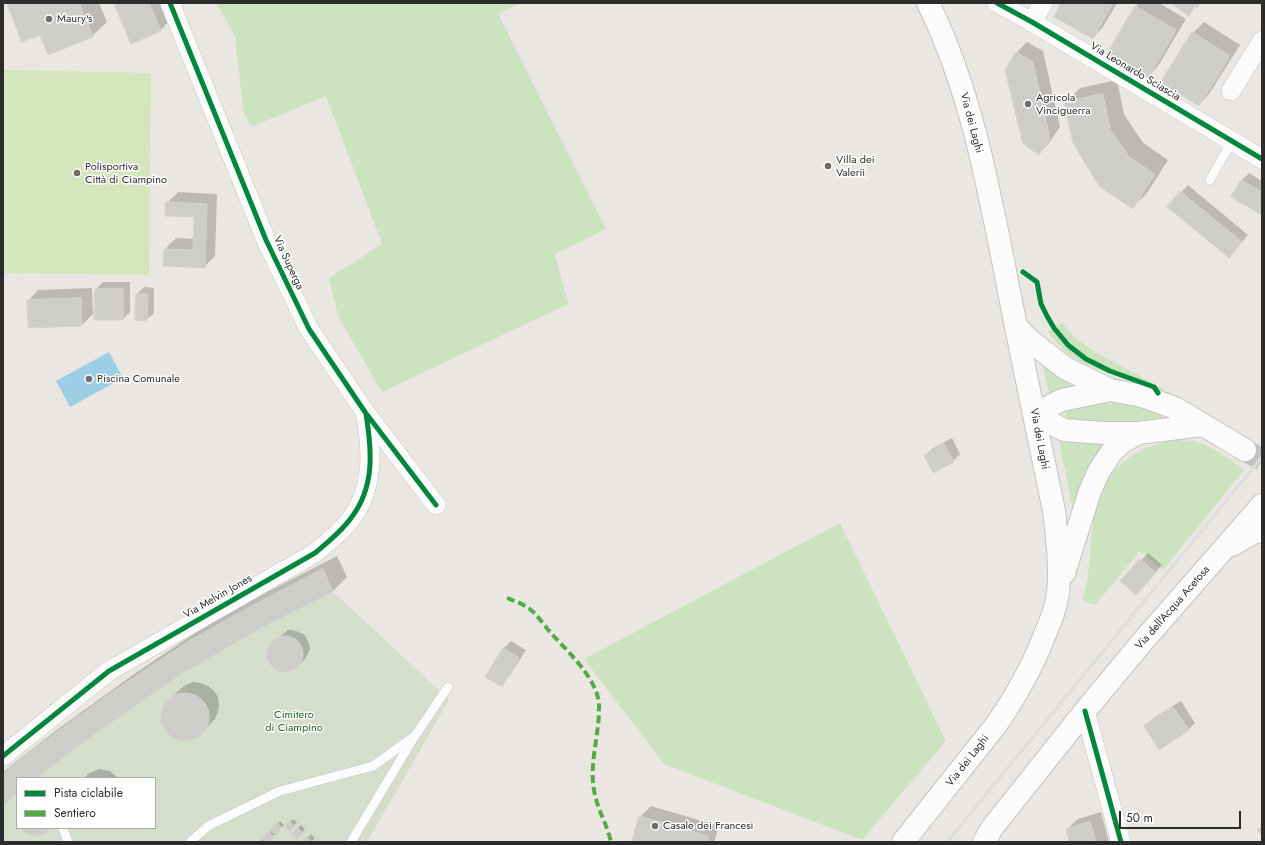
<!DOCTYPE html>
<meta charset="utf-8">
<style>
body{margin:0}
#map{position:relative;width:1265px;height:845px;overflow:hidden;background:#eae7e3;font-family:Jost,sans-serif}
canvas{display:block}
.frame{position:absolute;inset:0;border:4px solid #2c2c2c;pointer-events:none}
.legend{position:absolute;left:16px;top:777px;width:140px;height:52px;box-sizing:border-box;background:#fff;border:1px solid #ababab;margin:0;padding:5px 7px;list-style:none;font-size:12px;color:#2c2c2c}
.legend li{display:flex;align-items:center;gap:8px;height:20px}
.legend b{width:20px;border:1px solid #ababab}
.scale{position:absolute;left:1119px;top:811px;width:122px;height:18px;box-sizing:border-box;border:2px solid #2c2c2c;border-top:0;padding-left:5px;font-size:12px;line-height:14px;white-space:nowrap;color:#2c2c2c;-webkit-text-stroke:3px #fff;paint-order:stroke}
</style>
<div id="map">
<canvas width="1265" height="845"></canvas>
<div class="frame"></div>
<ul class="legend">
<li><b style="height:5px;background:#00873e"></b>Pista ciclabile</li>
<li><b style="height:5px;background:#54ab44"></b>Sentiero</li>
</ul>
<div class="scale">50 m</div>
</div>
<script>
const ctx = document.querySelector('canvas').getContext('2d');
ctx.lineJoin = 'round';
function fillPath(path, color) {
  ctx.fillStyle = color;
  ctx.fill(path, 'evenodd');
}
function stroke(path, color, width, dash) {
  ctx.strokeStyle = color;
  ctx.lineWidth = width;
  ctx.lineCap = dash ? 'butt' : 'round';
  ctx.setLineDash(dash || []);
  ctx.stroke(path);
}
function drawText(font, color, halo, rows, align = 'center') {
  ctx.font = font + ' Jost,sans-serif';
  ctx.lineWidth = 3;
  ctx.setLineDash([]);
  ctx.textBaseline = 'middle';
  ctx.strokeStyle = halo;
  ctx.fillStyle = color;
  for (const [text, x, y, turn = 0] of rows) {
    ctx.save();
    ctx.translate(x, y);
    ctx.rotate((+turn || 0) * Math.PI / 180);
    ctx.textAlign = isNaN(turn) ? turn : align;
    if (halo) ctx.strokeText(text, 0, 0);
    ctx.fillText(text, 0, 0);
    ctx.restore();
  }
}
fillPath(new Path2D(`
 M 216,3 L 520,3 L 498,14 L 606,229 L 555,254 L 568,304 L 382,392 L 338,316 L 329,278 L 382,244 L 326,96 L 251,127 L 243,110 L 235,35 Z
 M 1062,323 L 1076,339 L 1095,352 L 1164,389 L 1163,391 C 1134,381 1092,371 1067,353 C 1060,347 1054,339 1048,332 Z
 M 1044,363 L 1075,384 L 1075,386 L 1051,396 L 1049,393 L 1043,366 Z
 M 1099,403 L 1126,404 L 1161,410 L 1164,415 L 1161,418 L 1118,424 L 1069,421 L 1065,415 L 1069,409 Z
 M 1060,440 L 1081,443 L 1105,443 L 1074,508 L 1073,509 L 1059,442 Z
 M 1175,440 C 1182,441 1191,440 1197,442 C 1215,448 1230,459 1244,470 L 1163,570 L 1140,551 L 1095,605 L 1082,600 C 1091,575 1089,550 1093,524 C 1095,508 1100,489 1110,476 C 1124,456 1152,443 1175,440 Z
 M 840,523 L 946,741 L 862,840 L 664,764 L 584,659 Z`), '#cbe3be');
fillPath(new Path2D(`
 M 323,569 L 333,592 L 341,599 L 449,700 L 367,842 L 3,842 L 3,774 L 38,746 ZM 17,778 L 155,778 L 155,828 L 17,828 Z`), '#d5ddcb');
fillPath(new Path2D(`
 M 3,70 L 151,73 L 149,275 L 3,273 Z`), '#d4e6bc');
fillPath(new Path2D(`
 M 109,352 L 123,378 L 70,407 L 56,381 Z`), '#9ccee5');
fillPath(new Path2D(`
 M 8,3 L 99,3 L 107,22 L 92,36 L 40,34 Z
 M 115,3 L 164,3 L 171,19 L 161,30 L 132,42 Z
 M 1063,3 L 1117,3 L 1103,27 L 1093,38 Z
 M 1139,3 L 1159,3 L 1186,19 L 1158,66 L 1148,77 L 1109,54 L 1136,6 Z
 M 1204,22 L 1240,45 L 1209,94 L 1199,105 L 1193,33 Z
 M 1027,42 L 1043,51 L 1060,127 L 1049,143 L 1039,154 L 1006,71 L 1017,52 Z
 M 1117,80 L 1124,114 L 1143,143 L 1168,160 L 1147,193 L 1133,207 L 1066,102 L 1080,88 Z
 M 1249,173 L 1262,181 L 1262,214 L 1233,196 L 1242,180 Z
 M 1188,185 L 1248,235 L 1229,257 L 1168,206 Z
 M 178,192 L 217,194 L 215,256 L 204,267 L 165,265 L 165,249 L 176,238 L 194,239 L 195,216 L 167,203 Z
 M 103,282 L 130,282 L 130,312 L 123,319 L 96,289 Z
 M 144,287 L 154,288 L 154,313 L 146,320 L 137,294 Z
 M 92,288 L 93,314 L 82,325 L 29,327 L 28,301 L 38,290 Z
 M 952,438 L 960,454 L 953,461 L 925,456 L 932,449 Z
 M 1148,553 L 1162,565 L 1143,587 L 1122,581 Z
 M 337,556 L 347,577 L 333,591 L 266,624 L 178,676 L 82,741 L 34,778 L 17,778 L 17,792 L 3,804 L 3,772 L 54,732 L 134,674 L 204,627 L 265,593 Z
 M 288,630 L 293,630 L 304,634 L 309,643 L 310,649 L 305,659 L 298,666 L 288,671 L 282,671 L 272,666 L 269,661 L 268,656 L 271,644 Z
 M 511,641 L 526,650 L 508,678 L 501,685 L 487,676 L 504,648 Z
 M 193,682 L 201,683 L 208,686 L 214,691 L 218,697 L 219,705 L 218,712 L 215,719 L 198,736 L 191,739 L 184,740 L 176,739 L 170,735 L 165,729 L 162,722 L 162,714 L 164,707 L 180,689 L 186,685 Z
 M 1181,701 L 1195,723 L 1188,730 L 1145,726 L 1152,719 Z
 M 99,769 L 110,771 L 118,778 L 84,778 L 88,774 Z
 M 651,806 L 719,826 L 714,842 L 633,842 L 640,817 Z
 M 1101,812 L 1109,842 L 1071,842 L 1067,829 L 1078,819 Z
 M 293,819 L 297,822 L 293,827 L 286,827 Z
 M 280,821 L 284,825 L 268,842 L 260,842 Z
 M 301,825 L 305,829 L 297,838 L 293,834 Z
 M 311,834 L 315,838 L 311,842 L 304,842 Z`), '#0003');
const building = new Path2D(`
 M 7,3 L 79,3 L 93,37 L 48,55 L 40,35 L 22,42 Z
 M 114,3 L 149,3 L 161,31 L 131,44 Z
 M 1061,3 L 1113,3 L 1093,39 L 1054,17 Z
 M 1174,3 L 1200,3 L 1197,8 L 1195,6 L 1189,16 L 1173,5 Z
 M 1135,6 L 1176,30 L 1148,78 L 1107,54 Z
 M 1192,32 L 1230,56 L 1199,106 L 1161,82 Z
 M 1016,52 L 1033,62 L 1050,139 L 1039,155 L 1023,144 L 1005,70 Z
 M 1103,94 L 1110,129 L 1129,157 L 1155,174 L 1133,209 L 1099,186 L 1073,143 L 1064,102 Z
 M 1241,180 L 1262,192 L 1262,215 L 1231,197 Z
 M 1180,191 L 1242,242 L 1229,258 L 1167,207 Z
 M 166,202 L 207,204 L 205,268 L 163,266 L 164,249 L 193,250 L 194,217 L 165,216 Z
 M 95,289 L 123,289 L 123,320 L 94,320 Z
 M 136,294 L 148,294 L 147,321 L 135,320 Z
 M 81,298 L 82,326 L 28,328 L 27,300 Z
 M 944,444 L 954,462 L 933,473 L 924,456 Z
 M 1140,559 L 1156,573 L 1136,595 L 1120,581 Z
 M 323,569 L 333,592 L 266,625 L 178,676 L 83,742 L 36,778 L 17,778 L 17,793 L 3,805 L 3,774 L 38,746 L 118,688 L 189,641 L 250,607 Z
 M267 654a18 18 0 1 1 36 0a18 18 0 1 1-36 0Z
 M 503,648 L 519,658 L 502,687 L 485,677 Z
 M161 717a24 24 0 1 1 48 0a24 24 0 1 1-48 0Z
 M 1173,707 L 1189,730 L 1159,750 L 1144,726 Z
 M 639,816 L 709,836 L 707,842 L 632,842 Z
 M 289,822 L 295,826 L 290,831 L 284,827 Z
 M 1090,822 L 1096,842 L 1069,842 L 1066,829 Z
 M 277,823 L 282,828 L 276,835 L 270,830 Z
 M 1262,826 L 1262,836 L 1257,830 Z
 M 22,828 L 51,828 L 45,834 L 34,836 L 24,832 Z
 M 297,828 L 303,833 L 297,839 L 291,834 Z
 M 269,832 L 274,837 L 269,842 L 266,842 L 262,839 Z
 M 307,837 L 312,842 L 302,842 Z`);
fillPath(building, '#cfcdca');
stroke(building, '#d5d3cf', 1);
stroke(new Path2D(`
 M 1245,450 L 1262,460`), '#c4c2be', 22, [22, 11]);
const lane = new Path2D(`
 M 1210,180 L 1232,141
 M 63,828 L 68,842
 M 190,842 L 208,826 L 280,791 L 373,766 L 415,736 L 448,687
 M 351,842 L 413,739`);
const street = new Path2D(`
 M 170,3 L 266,240 L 309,329 L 365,412 L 436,505
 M 997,3 L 1032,22 L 1262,159
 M 1032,22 L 1043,3
 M 1231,91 L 1262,41
 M 1085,711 L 1121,842
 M 3,756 L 109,671 L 315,553 C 328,542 341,532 351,519 C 374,488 372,452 366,416`);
const secondary = new Path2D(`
 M 1016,326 L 1028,339 L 1065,368 L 1110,390 L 1142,396 L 1175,408 L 1245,450
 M 1034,414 L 1064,430 L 1103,433 L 1138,433 L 1203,425
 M 1034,414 L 1062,400 L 1110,390
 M 1232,545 L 1253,533 L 1262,531
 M 1064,573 L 1090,491 L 1099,471 L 1111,453 L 1121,443 L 1138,433
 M 903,842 L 996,725 C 1016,696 1033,666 1045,634 C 1051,621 1056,607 1058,593 C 1061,566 1057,538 1054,511 C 1038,433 1021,354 1006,276 C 988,184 970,88 928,3
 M 984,842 L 992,828 L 1085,711 L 1143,641 L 1262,505`);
stroke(lane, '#c4c3c2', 10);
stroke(street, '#c4c3c2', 20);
stroke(secondary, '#c4c3c2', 24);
stroke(lane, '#fcfbfb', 9);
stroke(street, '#fcfbfb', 19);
stroke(secondary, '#fcfbfb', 22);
stroke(new Path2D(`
 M 947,842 L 1262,457`), '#dedee0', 3);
stroke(new Path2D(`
 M 507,598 C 515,601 524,604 531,610 C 538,616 544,625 551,633 C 568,652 598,679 599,705 C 600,733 589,762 594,790 C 597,809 607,824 611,842`), '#54ab44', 4, [8, 4]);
stroke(new Path2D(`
 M 170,3 L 266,240 L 309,329 L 365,412 L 436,505
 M 997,3 L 1032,22 L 1262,159
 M 1023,272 L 1037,282 L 1041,304 L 1047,316 L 1054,328 L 1068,345 L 1086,359 L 1110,371 L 1154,387 L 1158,393
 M 1085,711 L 1121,842
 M 3,756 L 109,671 L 315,553 C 328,542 341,532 351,518 C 375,487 372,451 366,414`), '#00873e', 5);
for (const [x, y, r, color] of [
 [49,19,4,"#6e6d6c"],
 [1028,104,4,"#6e6d6c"],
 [828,166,4,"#6e6d6c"],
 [77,173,4,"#6e6d6c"],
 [89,379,4,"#6e6d6c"],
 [655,826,4,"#6e6d6c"]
]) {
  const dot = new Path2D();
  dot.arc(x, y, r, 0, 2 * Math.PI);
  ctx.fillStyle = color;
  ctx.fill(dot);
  stroke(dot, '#fff', 1.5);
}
drawText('11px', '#2c2c2c', '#fff', [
 ["Maury's",57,19],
 ["Agricola",1036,98],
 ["Vinciguerra",1036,111],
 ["Villa dei",836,160],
 ["Valerii",836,173],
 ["Polisportiva",85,167],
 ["Città di Ciampino",85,180],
 ["Piscina Comunale",97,379],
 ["Casale dei Francesi",663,826]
], 'left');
drawText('11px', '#2c2c2c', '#fff', [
 ["Via Leonardo Sciascia",1135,72,31],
 ["Via dei Laghi",971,123,75],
 ["Via Superga",288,263,65],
 ["Via dei Laghi",1039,439,79],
 ["Via Melvin Jones",218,597,-30],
 ["Via dell'Acqua Acetosa",1173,608,-49],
 ["Via dei Laghi",968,761,-52]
]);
drawText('11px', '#2a6520', '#fff', [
 ["Cimitero",294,715],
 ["di Ciampino",294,728]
]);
</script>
